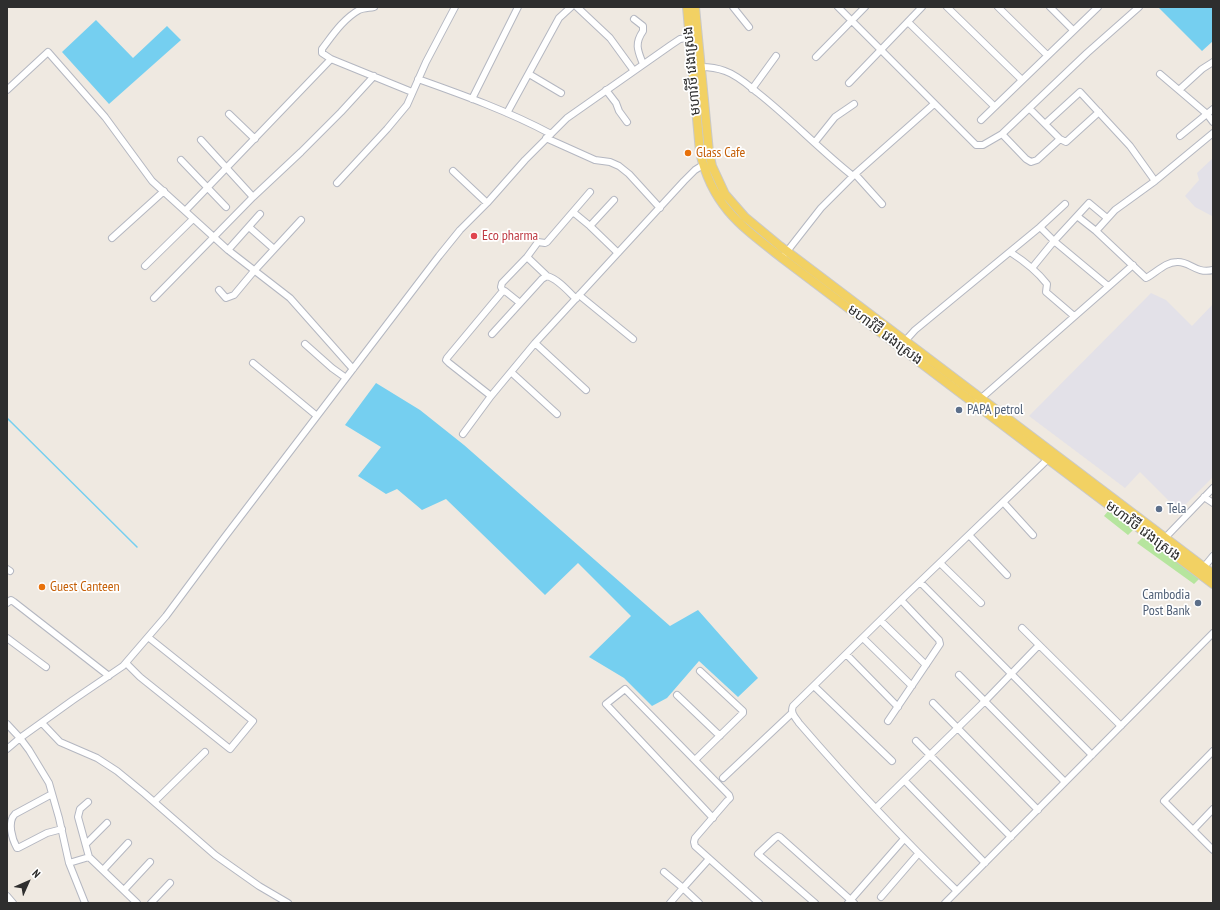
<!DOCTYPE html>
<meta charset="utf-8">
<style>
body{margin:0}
#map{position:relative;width:1220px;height:910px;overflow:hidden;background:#efe9e1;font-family:"PT Sans Narrow",sans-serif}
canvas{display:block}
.frame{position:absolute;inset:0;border:8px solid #2e2e2e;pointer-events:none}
.north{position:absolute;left:8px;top:862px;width:40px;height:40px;-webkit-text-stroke:3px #fff;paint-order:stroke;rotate:45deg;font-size:11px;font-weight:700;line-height:16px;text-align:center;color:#2e2e2e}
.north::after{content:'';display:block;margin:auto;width:14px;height:18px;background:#2e2e2e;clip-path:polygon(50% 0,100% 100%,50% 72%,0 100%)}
</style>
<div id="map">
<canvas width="1220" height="910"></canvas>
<div class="frame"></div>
<div class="north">N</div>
</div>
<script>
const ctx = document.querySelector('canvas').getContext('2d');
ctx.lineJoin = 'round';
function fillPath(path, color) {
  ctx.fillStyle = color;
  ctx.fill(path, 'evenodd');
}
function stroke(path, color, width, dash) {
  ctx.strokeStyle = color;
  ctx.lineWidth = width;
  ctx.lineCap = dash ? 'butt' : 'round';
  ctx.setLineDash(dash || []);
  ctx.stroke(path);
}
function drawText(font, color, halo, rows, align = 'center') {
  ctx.font = font + ' "PT Sans Narrow","Noto Sans Khmer",sans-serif';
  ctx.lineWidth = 3.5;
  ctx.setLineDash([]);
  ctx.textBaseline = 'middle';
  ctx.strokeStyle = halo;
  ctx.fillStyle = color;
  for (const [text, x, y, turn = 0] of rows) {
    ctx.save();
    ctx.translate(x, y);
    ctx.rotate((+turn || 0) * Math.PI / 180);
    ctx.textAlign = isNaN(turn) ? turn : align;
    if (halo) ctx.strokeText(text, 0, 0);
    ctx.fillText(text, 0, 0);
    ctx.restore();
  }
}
fillPath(new Path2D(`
 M 1213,158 L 1213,215 L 1212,216 L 1195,207 L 1185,196 L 1199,180 L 1197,173 Z
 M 1151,293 L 1166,300 L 1192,326 L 1213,304 L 1213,477 L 1179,511 L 1140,472 L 1125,488 L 1029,416 Z`), '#e3e1e8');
fillPath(new Path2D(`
 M 1109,510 L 1134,529 L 1128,535 L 1104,516 Z
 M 1144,536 L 1200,578 L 1194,584 L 1137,543 Z`), '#b6e59e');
fillPath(new Path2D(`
 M 1158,7 L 1213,7 L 1213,41 L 1202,51 Z
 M 96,20 L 133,58 L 167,26 L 181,40 L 109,104 L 62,52 Z
 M 376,383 L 420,410 L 464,445 L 670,626 L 698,610 L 758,678 L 738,697 L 699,661 L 667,698 L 652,706 L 624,678 L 589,657 L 631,616 L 578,563 L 545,595 L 446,499 L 422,510 L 397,489 L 386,494 L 358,476 L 381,447 L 345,425 Z`), '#75cff0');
stroke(new Path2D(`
 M 7,418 L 137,547`), '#75cff0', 1.5);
const minor = new Path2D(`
 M 577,7 L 610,38 L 634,71
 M 733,7 L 749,27
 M 838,7 L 976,145 L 983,145 L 1002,134 L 1087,53 L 1139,7
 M 947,7 L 1022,80
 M 998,7 L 1047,55
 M 1050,7 L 1073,30
 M 634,19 L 643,26 L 643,31 C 634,44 638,51 643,64
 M 908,22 L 994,106
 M 816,57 L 865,7
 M 331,59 L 412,92
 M 701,67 C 709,67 717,68 725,71 C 737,75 748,85 758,93 C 791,119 820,150 853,176
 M 529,74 L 561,93
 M 1160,74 L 1207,114 L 1213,122
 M 418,79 C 463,95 508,111 551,134
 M 849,83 L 922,7
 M 752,89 L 776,56
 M 7,90 L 48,52 L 105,117 L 152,181 L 228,250 L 290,298 L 353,369
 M 606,90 L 616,103 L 619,111 L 627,122
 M 1179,90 L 1202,69 L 1213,62
 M 472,99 L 518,7
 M 1029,108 L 1060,139 L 1066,142 L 1099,112
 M 507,113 L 559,18 L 571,7
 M 229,114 L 255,139
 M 981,120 L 1098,7
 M 1045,124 L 1080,92 L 1130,146 L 1155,181
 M 1002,134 L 1026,159 L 1031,162 L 1037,160 L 1060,139
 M 1180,136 L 1213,109
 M 546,138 L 595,160 L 610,162 L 619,166 L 629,174 L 660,208
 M 201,140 L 253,197
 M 815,142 L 835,117 L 854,104
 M 181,160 L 226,207
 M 453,171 L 487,203
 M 855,174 L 882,204
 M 337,183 L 387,129 L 407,105 L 426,62 L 455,7
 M 185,211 L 331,59 L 322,53 L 322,49 C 332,36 343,19 359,10 C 363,8 369,8 374,7
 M 573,212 L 590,226 L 618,253
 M 1077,216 L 1096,231 L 1146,278 C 1156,273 1165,262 1177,262 C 1190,261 1195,274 1213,270
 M 590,226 L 614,200
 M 249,227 L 274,249
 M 1040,227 L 1054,241 L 1108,286
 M 1096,231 L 1115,210 L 1155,181 L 1213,133
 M 112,238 L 164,191
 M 228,250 L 260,214
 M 1010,252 C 1024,261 1037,271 1047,284 L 1046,292 L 1074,316
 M 785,254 L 821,208 L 855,174 L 934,104
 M 527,257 L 547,276
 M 145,266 L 193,219
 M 1032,268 L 1054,241 L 1089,203 L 1107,218
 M 219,290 L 226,298 L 234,295 L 254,271 L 301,220
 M 503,291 L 501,287 L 502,283 L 527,257 L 538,242 L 545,243 L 547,242 L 590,192
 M 579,295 L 633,339
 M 154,298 L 253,197 L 301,152 L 341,112 L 374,76
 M 492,334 L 542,279 L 547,276 C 558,279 568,291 576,299
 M 905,341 L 915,330 L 1040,227 L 1065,204
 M 535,343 L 586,390
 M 305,344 L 332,368 L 346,378
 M 253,363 L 317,416
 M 511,372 L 557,414
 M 491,396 L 449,363 L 446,360 L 447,358 L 502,292 L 505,291 L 520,303
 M 978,401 L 1133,265
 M 463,434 L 491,396 L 535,343 L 684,181 L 695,170 L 703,165
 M 1204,497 L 1213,503
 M 1003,502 L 1033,535
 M 969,535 L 1007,575
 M 1163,540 L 1213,488
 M 940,563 L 981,603
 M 1204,567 L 1213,556
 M 7,569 L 10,571
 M 920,582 L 1092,755
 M 7,603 L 11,600 L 14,602 L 109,676
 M 881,621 L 926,665
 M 1022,628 L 1121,726
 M 7,638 L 46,667
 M 863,638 L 912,686
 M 846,654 L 898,707
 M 126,663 L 140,677 L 230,749 L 253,721 L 148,637
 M 959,675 L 1065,782
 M 814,686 L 892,761
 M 677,695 L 720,736
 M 933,703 L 1038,810
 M 888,721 L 940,644 L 939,640 L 901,600
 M 42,723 L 60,742 L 97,758 L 117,771 L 145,794 L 215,855 L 259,886 L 288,903
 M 7,724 L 20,738 L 29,750 L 49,783 L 59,818 L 69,863 L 85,903
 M 916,741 L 1011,837
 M 7,749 L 20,738 L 73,700 L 123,666 L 166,616 L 224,538 L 439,256 L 460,230 L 487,203 L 525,160 L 567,118 L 671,45 L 680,39 L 693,37
 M 1213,751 L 1164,801 L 1213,850
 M 695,760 L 743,713 L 743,711 L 700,671
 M 723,778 L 792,713
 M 905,781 L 985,863
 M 52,794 L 15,814 C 7,822 12,839 17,848 L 18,848 L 47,833 L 62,829
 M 88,802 L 80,809 L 78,817 L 89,857
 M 154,802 L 205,752
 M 876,808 L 985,701 L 1039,645
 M 713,818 L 606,704 L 625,689 L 729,795 L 730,798 L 727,801 L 695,838 L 694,842 L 695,846 L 759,903
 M 1193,830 L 1213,809
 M 86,844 L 107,823
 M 69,863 L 89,857 L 137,903
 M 103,870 L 128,843
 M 664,872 L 683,888 L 709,859
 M 124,890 L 150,862
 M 957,891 C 902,838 849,781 799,723 C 795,717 790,713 793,706 L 901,600 L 1048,459
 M 7,896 L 13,903
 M 881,897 L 918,854
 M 151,903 L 170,883
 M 670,903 L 683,888 L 699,903
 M 815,903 L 758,854 L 775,838 L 778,836 L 780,837 L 854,903
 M 848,903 L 904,839
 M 945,903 L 1213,633`);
const major = new Path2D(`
 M 687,7 L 700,152 C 712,206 741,226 782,258 L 1213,584
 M 695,7 L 709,152 L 712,166 L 725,194 L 745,217 L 780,246 L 1213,574`);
stroke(minor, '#b4b7c1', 8);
stroke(major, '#c9c9c9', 10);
stroke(minor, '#fff', 6);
stroke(major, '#f2d163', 8);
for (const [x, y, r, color] of [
 [688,153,4,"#e8710a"],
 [474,236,4,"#e0444e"],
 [959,410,4,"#5c6f8a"],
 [1159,509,4,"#5c6f8a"],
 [42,587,4,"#e8710a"],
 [1198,603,4,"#5c6f8a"]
]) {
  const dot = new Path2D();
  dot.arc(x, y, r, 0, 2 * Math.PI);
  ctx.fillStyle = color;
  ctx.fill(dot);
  stroke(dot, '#fff', 1.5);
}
drawText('14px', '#2e2e2e', '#fff', [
 ["មហាវិថី វេងស្រេង",692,71,-95],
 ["មហាវិថី វេងស្រេង",885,335,37],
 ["មហាវិថី វេងស្រេង",1143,531,37]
]);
drawText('14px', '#c56008', '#fff', [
 ["Glass Cafe",696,153],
 ["Guest Canteen",50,587]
], 'left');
drawText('14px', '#be3a42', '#fff', [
 ["Eco pharma",482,236]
], 'left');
drawText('14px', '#4e5e75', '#fff', [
 ["PAPA petrol",967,410],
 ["Tela",1167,509],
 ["Cambodia",1190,595,"right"],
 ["Post Bank",1190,611,"right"]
], 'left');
</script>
